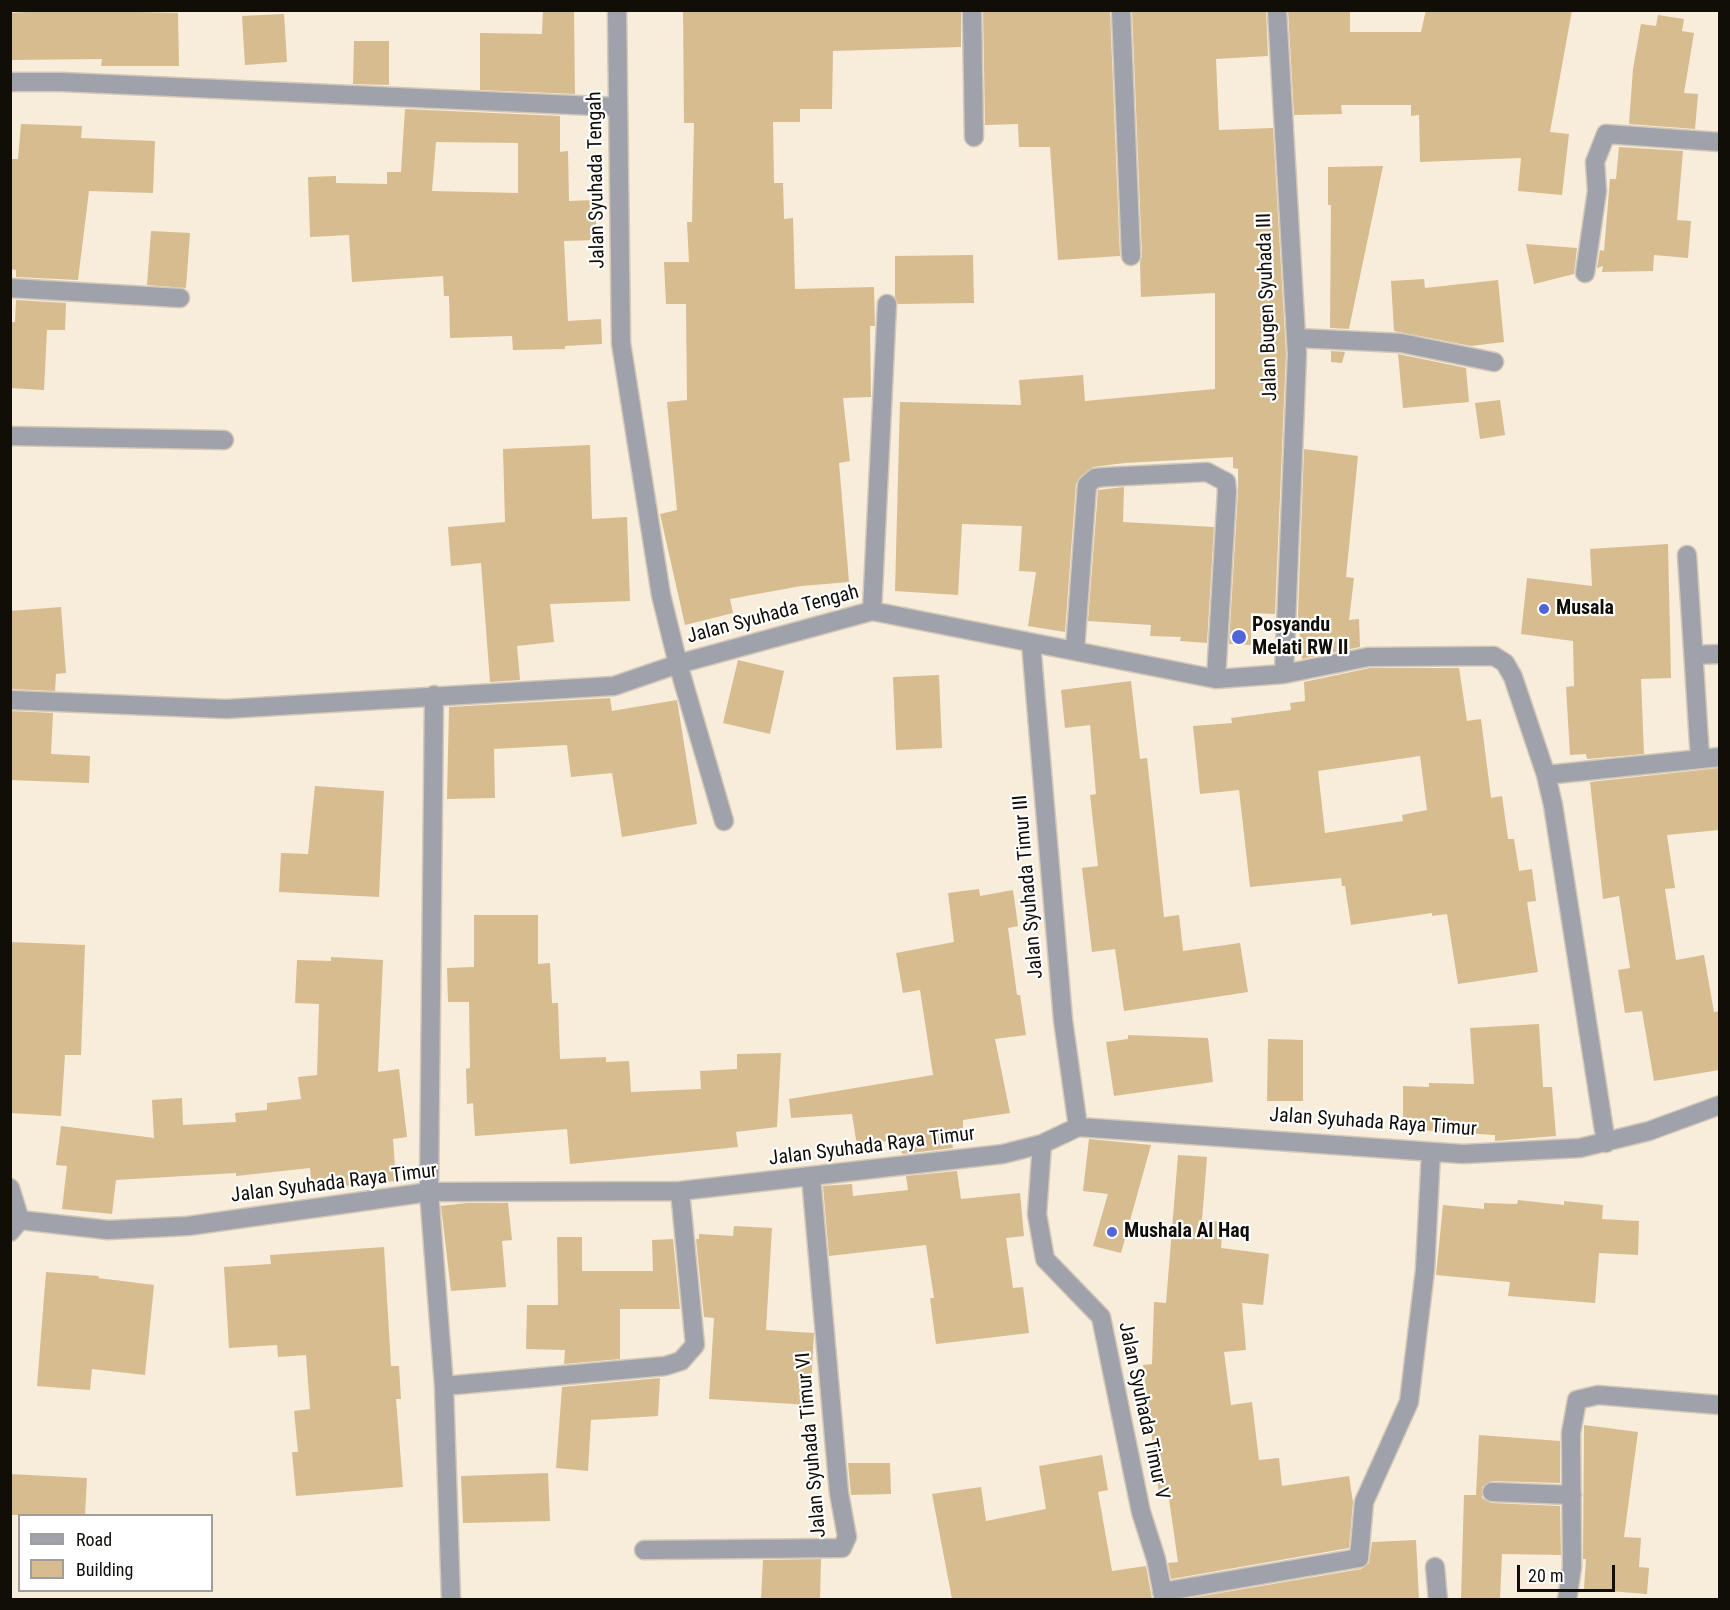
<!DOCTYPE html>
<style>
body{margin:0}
#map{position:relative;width:1730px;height:1610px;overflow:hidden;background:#f8ecda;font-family:"Roboto Condensed",sans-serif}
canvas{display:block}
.frame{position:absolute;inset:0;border:12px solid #110d07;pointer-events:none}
.legend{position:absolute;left:18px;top:1514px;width:195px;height:78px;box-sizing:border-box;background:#fff;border:2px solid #a09e9c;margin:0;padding:8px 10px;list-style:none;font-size:18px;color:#110d07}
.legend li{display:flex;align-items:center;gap:12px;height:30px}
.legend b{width:30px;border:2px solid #a09e9c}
.scale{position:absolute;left:1517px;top:1565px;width:98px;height:27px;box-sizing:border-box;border:3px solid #110d07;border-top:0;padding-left:8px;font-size:18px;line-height:21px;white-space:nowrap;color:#110d07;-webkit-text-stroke:4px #fff;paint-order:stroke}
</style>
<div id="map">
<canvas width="1730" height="1610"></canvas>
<div class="frame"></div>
<ul class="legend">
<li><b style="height:8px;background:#a0a2ab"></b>Road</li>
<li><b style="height:16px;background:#d7bc90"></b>Building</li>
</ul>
<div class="scale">20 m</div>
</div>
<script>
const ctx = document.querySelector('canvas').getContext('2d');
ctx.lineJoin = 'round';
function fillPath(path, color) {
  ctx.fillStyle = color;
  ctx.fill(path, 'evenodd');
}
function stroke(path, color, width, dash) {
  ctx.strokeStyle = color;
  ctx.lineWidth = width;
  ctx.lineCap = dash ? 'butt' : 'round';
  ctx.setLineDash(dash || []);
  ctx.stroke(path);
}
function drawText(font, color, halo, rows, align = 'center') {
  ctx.font = font + ' "Roboto Condensed",sans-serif';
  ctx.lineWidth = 4.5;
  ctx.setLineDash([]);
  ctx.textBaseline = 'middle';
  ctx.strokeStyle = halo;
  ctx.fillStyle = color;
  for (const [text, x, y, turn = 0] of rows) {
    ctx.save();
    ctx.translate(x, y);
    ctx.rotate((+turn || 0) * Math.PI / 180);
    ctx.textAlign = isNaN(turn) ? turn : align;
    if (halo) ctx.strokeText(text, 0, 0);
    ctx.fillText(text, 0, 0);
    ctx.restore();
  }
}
fillPath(new Path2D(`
 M 58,10 L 178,13 L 179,66 L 101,66 L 102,59 L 10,60 L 10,13 Z
 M 543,10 L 574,10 L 575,94 L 480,90 L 480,33 L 542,34 Z
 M 683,10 L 961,10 L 961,47 L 833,51 L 832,109 L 800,109 L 800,122 L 773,122 L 774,183 L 783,183 L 784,219 L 793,218 L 795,289 L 874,287 L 875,326 L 870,326 L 871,397 L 843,398 L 850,461 L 839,463 L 849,582 L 801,586 L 730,599 L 733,613 L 685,625 L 660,514 L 677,510 L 667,402 L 687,400 L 686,304 L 666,304 L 664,262 L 689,262 L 687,222 L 692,222 L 694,123 L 684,123 Z
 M 983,10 L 1110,10 L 1120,256 L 1058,260 L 1050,147 L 1019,147 L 1018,124 L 985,125 Z
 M 1132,10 L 1266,10 L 1268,56 L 1216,59 L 1219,130 L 1273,128 L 1286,354 L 1275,614 L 1251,613 L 1251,645 L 1229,644 L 1238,492 L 1238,469 L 1233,468 L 1233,457 L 1125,463 L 1093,467 L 1080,477 L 1076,484 L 1065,632 L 1028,626 L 1036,572 L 1019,571 L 1022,526 L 962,524 L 958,595 L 895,591 L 900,402 L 1021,405 L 1019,380 L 1083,375 L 1085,401 L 1215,389 L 1215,293 L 1141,297 L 1140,263 L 1142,256 Z
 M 1288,10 L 1350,10 L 1350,32 L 1421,32 L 1426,10 L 1572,10 L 1550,132 L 1569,134 L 1562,195 L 1518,191 L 1521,158 L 1420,162 L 1419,115 L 1411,116 L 1411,105 L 1341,105 L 1342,114 L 1294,115 Z
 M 284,14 L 287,62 L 245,65 L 242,16 Z
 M 1658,15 L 1684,19 L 1682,31 L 1694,33 L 1684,93 L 1698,94 L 1695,129 L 1629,124 L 1633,69 L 1641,24 L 1656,26 Z
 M 354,41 L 389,41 L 389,85 L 353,84 Z
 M 405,109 L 560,116 L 560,152 L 568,151 L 569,201 L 595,200 L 597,240 L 564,241 L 568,321 L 601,319 L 602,344 L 565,346 L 565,349 L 513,350 L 512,336 L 450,338 L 449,296 L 444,296 L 443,276 L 352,282 L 349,235 L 310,237 L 308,177 L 336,176 L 336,183 L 387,184 L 387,172 L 401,172 ZM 436,142 L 518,143 L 518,193 L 432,191 Z
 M 21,124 L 82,126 L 81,138 L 155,141 L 153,193 L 89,191 L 78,280 L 16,277 L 16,270 L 10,269 L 10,159 L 18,159 Z
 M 1619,147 L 1683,151 L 1677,220 L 1691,221 L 1688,258 L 1654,255 L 1653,271 L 1602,272 L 1603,266 L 1597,268 L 1600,250 L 1604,251 L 1610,179 L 1616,179 Z
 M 1383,166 L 1349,329 L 1330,328 L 1331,205 L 1328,205 L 1328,167 Z
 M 151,231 L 190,233 L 186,288 L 147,285 Z
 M 1526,244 L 1577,248 L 1574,274 L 1534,284 Z
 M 973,255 L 974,303 L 898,304 L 895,297 L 895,256 Z
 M 1424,279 L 1425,288 L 1498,280 L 1504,342 L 1471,346 L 1394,331 L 1391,281 Z
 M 16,300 L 66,303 L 65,330 L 47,330 L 44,390 L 10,388 L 10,322 L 15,322 Z
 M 1331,351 L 1345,352 L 1342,363 L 1331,362 Z
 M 1398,354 L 1466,368 L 1469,402 L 1403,408 Z
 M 1500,400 L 1505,435 L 1480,439 L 1475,403 Z
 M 590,445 L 592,519 L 627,517 L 630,601 L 550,604 L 554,642 L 517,646 L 520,680 L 490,682 L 481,563 L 451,566 L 448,527 L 505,522 L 503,449 Z
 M 1304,449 L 1358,456 L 1346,577 L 1354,578 L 1349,620 L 1359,619 L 1360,647 L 1302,659 L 1298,615 Z
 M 1124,487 L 1123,522 L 1214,527 L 1207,643 L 1180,641 L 1181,637 L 1150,636 L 1151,625 L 1088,621 L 1098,490 Z
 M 1668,544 L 1671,678 L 1641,679 L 1644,754 L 1587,759 L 1586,754 L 1570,755 L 1566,687 L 1574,686 L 1573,641 L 1521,634 L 1527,578 L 1592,586 L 1590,549 Z
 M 61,607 L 66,673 L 56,674 L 55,691 L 10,689 L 10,611 Z
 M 738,660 L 784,671 L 770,734 L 723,723 Z
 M 1370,668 L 1459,668 L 1467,721 L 1481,719 L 1491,798 L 1502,796 L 1508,839 L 1514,839 L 1519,871 L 1532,869 L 1536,901 L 1527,902 L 1538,972 L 1458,984 L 1447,914 L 1432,916 L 1432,913 L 1351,925 L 1345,886 L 1342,886 L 1341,878 L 1250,887 L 1239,790 L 1200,794 L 1193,726 L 1232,723 L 1231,718 L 1291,710 L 1290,703 L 1305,701 L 1304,682 ZM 1420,756 L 1427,810 L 1402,815 L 1403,821 L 1325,833 L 1318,771 Z
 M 939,675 L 942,748 L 896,750 L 893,677 Z
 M 1131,681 L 1140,759 L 1147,758 L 1164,917 L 1179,915 L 1183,951 L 1240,943 L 1248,992 L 1124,1011 L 1115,949 L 1092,952 L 1082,868 L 1098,866 L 1090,795 L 1096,794 L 1090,725 L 1065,728 L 1061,690 Z
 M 610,698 L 612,711 L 677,700 L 697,824 L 622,837 L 612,773 L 571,777 L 567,745 L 494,749 L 495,798 L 447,799 L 449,707 Z
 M 10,711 L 53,713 L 51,754 L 90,756 L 89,783 L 10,780 Z
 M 1719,768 L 1719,830 L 1667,835 L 1675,888 L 1665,889 L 1676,960 L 1704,955 L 1714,1012 L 1719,1011 L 1719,1070 L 1654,1081 L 1642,1011 L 1625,1013 L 1618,970 L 1630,968 L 1619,896 L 1603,899 L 1590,782 Z
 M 315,786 L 384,791 L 379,897 L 279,892 L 281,853 L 308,854 Z
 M 979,889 L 980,896 L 1013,890 L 1018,926 L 1008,928 L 1017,995 L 1020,995 L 1026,1035 L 995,1039 L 1010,1113 L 963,1120 L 963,1130 L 951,1132 L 953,1148 L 902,1154 L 899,1139 L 857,1146 L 852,1114 L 791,1118 L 789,1099 L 933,1075 L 920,990 L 903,993 L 896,953 L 954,942 L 948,893 Z
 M 474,915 L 538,915 L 538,964 L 550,963 L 552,1003 L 558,1003 L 560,1059 L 606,1057 L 606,1062 L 629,1061 L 631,1092 L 701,1089 L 700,1071 L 737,1069 L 737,1054 L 781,1053 L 777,1127 L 736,1132 L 738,1147 L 570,1164 L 567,1129 L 475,1136 L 473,1103 L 467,1104 L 466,1069 L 470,1068 L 469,1002 L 448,1002 L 447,968 L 474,967 Z
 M 10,942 L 85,945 L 81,1055 L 65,1055 L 61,1116 L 10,1113 Z
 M 331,957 L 383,960 L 378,1072 L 399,1069 L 407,1137 L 393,1139 L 396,1181 L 312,1189 L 310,1168 L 236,1176 L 236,1173 L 116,1180 L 112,1214 L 62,1209 L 67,1166 L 56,1165 L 61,1126 L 154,1138 L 152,1100 L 182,1098 L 183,1125 L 236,1122 L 235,1113 L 267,1110 L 267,1103 L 301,1099 L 298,1077 L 317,1075 L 319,1004 L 295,1003 L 297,960 L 331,961 Z
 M 1539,1024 L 1543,1087 L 1552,1087 L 1556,1136 L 1495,1141 L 1495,1135 L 1403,1129 L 1403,1086 L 1429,1087 L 1429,1083 L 1474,1084 L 1470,1028 Z
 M 1128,1035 L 1208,1038 L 1213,1082 L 1114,1096 L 1106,1042 L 1128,1039 Z
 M 1268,1039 L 1303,1040 L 1303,1101 L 1267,1101 Z
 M 1089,1139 L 1151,1145 L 1121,1253 L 1093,1246 L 1108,1194 L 1083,1191 Z
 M 1178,1155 L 1207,1157 L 1202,1220 L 1223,1222 L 1221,1248 L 1269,1254 L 1263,1305 L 1242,1303 L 1246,1350 L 1224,1352 L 1231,1405 L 1252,1402 L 1259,1460 L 1279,1458 L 1282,1486 L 1349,1476 L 1353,1502 L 1349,1548 L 1171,1579 L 1168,1563 L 1178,1562 L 1168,1492 L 1159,1494 L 1143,1365 L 1152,1364 L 1154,1302 L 1166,1303 Z
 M 957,1171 L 961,1199 L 1020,1193 L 1024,1236 L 1006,1238 L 1013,1288 L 1023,1287 L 1029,1333 L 936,1344 L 930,1298 L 934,1298 L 926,1245 L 829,1256 L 823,1186 L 852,1184 L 853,1196 L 908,1190 L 906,1176 Z
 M 1518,1200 L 1564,1205 L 1564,1201 L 1603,1205 L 1602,1219 L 1639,1221 L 1638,1255 L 1599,1253 L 1595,1303 L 1508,1296 L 1510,1282 L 1436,1275 L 1443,1205 L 1484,1209 L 1484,1203 L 1517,1204 Z
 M 467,1203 L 508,1203 L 512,1240 L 502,1241 L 506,1287 L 451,1291 L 441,1206 Z
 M 734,1226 L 772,1228 L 766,1330 L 814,1333 L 810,1405 L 709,1399 L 714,1318 L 704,1317 L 696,1239 L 699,1239 L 699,1234 L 733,1236 Z
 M 557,1237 L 582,1237 L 582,1271 L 653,1271 L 652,1240 L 673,1239 L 680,1309 L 620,1309 L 620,1359 L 564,1364 L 565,1350 L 526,1349 L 527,1305 L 558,1305 Z
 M 384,1247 L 391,1366 L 399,1366 L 401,1399 L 396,1399 L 403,1487 L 296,1496 L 292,1452 L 298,1452 L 294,1411 L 310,1409 L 306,1355 L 278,1357 L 277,1345 L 229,1348 L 224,1267 L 271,1264 L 270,1255 Z
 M 46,1272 L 99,1276 L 98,1278 L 154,1285 L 145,1375 L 92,1369 L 90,1390 L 37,1386 Z
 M 660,1378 L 658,1416 L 591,1420 L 588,1471 L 556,1468 L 562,1387 Z
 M 1584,1425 L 1638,1432 L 1624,1537 L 1641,1538 L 1639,1567 L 1649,1568 L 1647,1594 L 1584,1589 L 1586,1559 L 1583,1559 Z
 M 1479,1435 L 1560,1441 L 1560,1483 L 1492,1481 L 1482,1487 L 1482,1498 L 1491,1503 L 1560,1506 L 1561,1555 L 1502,1554 L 1500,1599 L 1461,1599 L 1464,1495 L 1476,1495 Z
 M 1102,1455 L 1108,1490 L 1098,1492 L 1112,1571 L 1146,1566 L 1152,1599 L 952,1599 L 932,1494 L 981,1487 L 986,1521 L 1046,1509 L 1039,1466 Z
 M 848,1463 L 890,1463 L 891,1494 L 851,1495 Z
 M 548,1473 L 550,1521 L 463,1523 L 461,1476 Z
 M 10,1474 L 87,1478 L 85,1515 L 10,1515 Z
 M 1416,1540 L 1419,1599 L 1185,1599 L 1361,1569 L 1369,1563 L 1372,1542 Z
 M 821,1559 L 820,1599 L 761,1599 L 763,1560 Z`), '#d7bc90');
const minor = new Path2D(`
 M 617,10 L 621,343 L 661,595 L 678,664 L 872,611 L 1216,679 L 1284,674 L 1368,657 L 1494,656 L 1505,663 L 1513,677 L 1546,775 L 1553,805 L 1606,1143
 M 972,10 L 974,137
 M 1121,10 L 1131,256
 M 1277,10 L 1297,354 L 1284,674
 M 10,82 L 62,82 L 618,107
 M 1585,273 L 1597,191 L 1595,162 L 1606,134 L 1720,142
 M 10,288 L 180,298
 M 1296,338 L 1401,343 L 1494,362
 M 10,436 L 224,440
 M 1687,555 L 1700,758
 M 872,611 L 887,304
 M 1031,643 L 1063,1020 L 1078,1127
 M 1075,650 L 1087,485 L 1095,478 L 1105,477 L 1207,472 L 1226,482 L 1227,491 L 1216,679
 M 1694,655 L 1720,654
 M 434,695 L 429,1192 L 444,1386 L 451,1600
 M 10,700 L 226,709 L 614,686 L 678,664 L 724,821
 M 1546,775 L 1720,757
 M 1042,1144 L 1037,1214 L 1045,1259 L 1101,1317 L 1141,1512 L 1156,1559 L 1164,1600
 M 10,1188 L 20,1220 L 10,1232
 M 20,1220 L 108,1230 L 188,1226 L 429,1192 L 680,1191 L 1003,1154 L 1042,1144 L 1078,1127 L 1463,1154 L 1580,1148 L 1649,1131 L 1720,1105
 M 444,1386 L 665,1366 L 681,1361 L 695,1345 L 680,1191
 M 1492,1492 L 1572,1495
 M 644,1550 L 842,1548 L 847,1537 L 839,1493 L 811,1177
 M 1435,1567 L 1438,1600
 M 1162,1592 L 1359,1558 L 1364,1502 L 1409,1402 L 1425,1270 L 1431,1152
 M 1567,1600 L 1572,1567 L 1571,1433 L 1577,1400 L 1598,1395 L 1720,1405`);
stroke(minor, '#d3c8b8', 21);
stroke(minor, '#a0a2ab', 18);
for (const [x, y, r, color] of [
 [1544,609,6,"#5164da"],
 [1239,637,8,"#5164da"],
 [1112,1232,6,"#5164da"]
]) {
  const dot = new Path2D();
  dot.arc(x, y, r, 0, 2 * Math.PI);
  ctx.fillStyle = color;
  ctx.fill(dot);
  stroke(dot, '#fff', 2);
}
drawText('20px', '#110d07', '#fff', [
 ["Jalan Syuhada Tengah",597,180,-91],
 ["Jalan Bugen Syuhada III",1268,307,-92],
 ["Jalan Syuhada Tengah",773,615,-15],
 ["Jalan Syuhada Timur III",1029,887,-95],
 ["Jalan Syuhada Raya Timur",1373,1123,4],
 ["Jalan Syuhada Raya Timur",872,1147,-7],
 ["Jalan Syuhada Raya Timur",334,1184,-7],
 ["Jalan Syuhada Timur V",1143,1411,78],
 ["Jalan Syuhada Timur VI",812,1445,-95]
]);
drawText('bold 20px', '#110d07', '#fff', [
 ["Musala",1556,609],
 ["Posyandu",1252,626],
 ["Melati RW II",1252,649],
 ["Mushala Al Haq",1124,1232]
], 'left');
</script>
